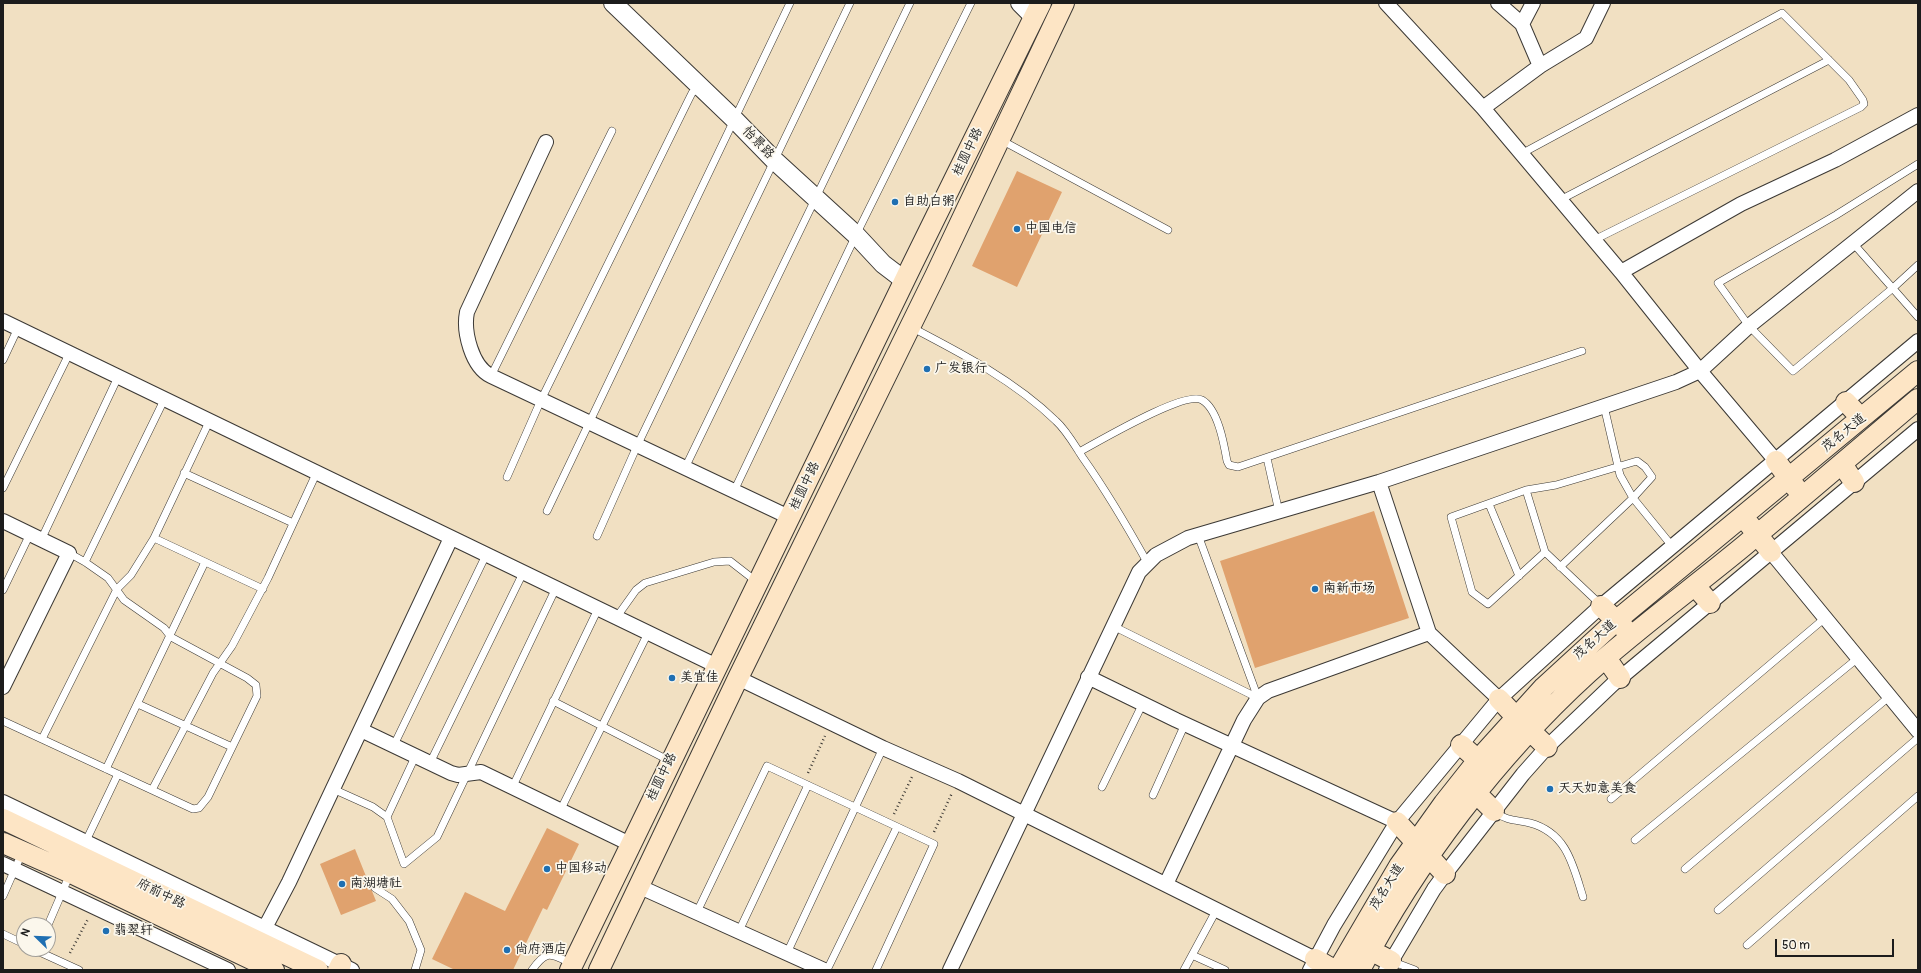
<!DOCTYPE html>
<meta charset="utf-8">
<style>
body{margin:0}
#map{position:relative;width:1921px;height:973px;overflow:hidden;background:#f1e0c2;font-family:Pangolin,sans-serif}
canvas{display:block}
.frame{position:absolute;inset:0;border:4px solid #1c1c1c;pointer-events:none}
.north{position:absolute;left:16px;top:917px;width:40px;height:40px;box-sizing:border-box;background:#fbf7ec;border:1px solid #a29f99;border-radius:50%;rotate:293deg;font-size:11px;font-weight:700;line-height:16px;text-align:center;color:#1c1c1c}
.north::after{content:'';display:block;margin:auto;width:14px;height:18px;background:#1f6fb2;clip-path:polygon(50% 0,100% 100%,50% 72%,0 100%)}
.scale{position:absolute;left:1775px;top:939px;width:119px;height:18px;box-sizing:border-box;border:2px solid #1c1c1c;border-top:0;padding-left:5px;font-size:12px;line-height:14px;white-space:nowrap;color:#1c1c1c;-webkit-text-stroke:3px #fbf7ec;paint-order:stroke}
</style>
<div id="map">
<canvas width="1921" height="973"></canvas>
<div class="frame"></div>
<div class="north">N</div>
<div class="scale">50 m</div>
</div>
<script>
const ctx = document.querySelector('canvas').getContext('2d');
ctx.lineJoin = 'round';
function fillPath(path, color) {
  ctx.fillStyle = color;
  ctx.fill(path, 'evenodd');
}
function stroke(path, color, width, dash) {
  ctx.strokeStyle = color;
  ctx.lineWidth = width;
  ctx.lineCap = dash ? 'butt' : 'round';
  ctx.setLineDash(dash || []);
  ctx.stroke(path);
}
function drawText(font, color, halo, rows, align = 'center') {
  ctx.font = font + ' Pangolin,"LXGW WenKai TC",sans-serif';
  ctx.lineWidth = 3.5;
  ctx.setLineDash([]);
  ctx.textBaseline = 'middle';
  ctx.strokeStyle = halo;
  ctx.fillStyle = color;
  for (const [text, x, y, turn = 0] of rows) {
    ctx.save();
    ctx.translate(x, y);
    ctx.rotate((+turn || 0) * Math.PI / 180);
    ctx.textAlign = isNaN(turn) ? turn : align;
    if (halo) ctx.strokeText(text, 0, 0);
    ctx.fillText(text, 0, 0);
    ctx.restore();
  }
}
fillPath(new Path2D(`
 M 1017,171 L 1062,192 L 1017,287 L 972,266 Z
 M 1374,511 L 1409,618 L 1255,668 L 1220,561 Z
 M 547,828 L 579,844 L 547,910 L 543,908 L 513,970 L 455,970 L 432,959 L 465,892 L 505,911 Z
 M 355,849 L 376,901 L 341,915 L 320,864 Z`), '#e0a26e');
const service = new Path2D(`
 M 1001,140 L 1168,230
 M 1521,154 L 1782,13 L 1849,80 L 1863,100 L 1864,104 L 1861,107 L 1594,240
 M 1918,164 L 1836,215 L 1718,283 L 1749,326 L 1793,371 L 1893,288 L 1918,265
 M 1560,200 L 1829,60
 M 1852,242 L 1918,317
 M 911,327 C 961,353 1015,381 1056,421 C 1067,431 1075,446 1083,458 C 1107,492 1127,526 1147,562
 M 3,360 L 18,328
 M 491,376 L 612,131
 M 1604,406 L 1620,475 L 1633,498 L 1672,546
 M 1079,452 C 1098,442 1185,390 1202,400 C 1218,409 1224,444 1227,461 L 1229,465 L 1238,467 L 1582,351
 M 1267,458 L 1279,512
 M 685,468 L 910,3
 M 184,473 L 293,523
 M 507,477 L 541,400 L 688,101 L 692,93 L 699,87
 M 3,488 L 69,354
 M 1526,490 L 1545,552 L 1488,604 L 1472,592 L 1451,517 L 1526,490 L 1556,485 L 1637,461 L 1645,467 L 1652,477 L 1633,498 L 1560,567
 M 734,491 L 856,235 L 971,3
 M 1489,504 L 1519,576
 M 547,511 L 790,3
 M 1198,535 L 1258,698
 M 597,536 L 637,446 L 850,3
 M 154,538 L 263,589
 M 41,540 L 118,377
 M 1545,552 L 1601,605
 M 85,562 L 164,400
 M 3,590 L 30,534
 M 616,618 L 636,590 L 645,583 L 714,562 L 730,561 L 757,582
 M 1113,626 L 1258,698
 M 553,701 L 670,761
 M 138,704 L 232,747
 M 3,721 L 193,809 L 199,808 L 208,797 L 257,696 L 256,685 L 247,678 L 171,637 L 164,628 L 124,600 L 108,578 L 85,562 L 69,553
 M 42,739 L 117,589 L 131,575 L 154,538 L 209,422
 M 394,745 L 486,555
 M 430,763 L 523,573
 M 106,769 L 205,562
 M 1102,787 L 1143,703
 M 512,788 L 598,609
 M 333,789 L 373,807 L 387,817 L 404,864 L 437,837 L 556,588
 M 152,790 L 213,673 L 232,646 L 268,578 L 316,474
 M 1153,795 L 1185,724
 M 1611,799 L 1825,618
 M 560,811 L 648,633
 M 1495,812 C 1506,821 1518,820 1530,823 C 1567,833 1573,865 1583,897
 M 387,817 L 415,757
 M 1635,840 L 1858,658
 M 85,843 L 118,774
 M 1685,869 L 1890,696
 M 375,888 L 392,899 L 409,921 L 421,950 L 415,970
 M 3,896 L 22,853
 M 1718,910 L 1918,738
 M 697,912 L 767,766 L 934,844 L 876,970
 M 48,925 L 70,874
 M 739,931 L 808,785
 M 3,934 L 24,944
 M 1747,945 L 1918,796
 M 33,949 L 79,970
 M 787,953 L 883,748
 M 1192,955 L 1225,970
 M 1391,961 L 1415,970
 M 532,970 C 547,949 550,954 571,963
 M 827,970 L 897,827
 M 1184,970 L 1217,909`);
const minor = new Path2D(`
 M 1386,3 L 1483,108 L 1621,272 L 1700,371 L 1776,461
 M 1498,3 L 1522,24 L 1540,66
 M 1522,24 L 1533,3
 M 1483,108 L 1540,66 L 1586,38 L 1603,3
 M 546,142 L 467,312 C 463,332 472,367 491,376 L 789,517
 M 1621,272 L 1741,204 L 1835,160 L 1918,115
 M 3,321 L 717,666
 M 1379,482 L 1429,633 L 1499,699
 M 3,521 L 69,553 L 3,687
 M 1771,552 L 1918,731
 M 1088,677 L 1176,720 L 1397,822
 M 738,678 L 883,748 L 958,781 L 1315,959
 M 361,730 L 451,773 L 458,775 L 481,772 L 630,844
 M 3,802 L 352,970
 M 3,864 L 228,970
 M 1166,884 L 1244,720 L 1258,698 L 1268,691 L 1429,633
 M 638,886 L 824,970
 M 258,941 L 289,882 L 451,538
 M 950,970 L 1139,572 L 1156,555 L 1188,538 L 1379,482 L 1676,382 L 1700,371 L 1749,326 L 1918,191
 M 1310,970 L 1334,925 L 1397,822 L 1499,699 L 1601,606 L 1918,341
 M 1386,970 L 1434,889 L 1445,874 L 1523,774 L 1547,747 L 1613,684 L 1918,429`);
const tertiary = new Path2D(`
 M 613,3 L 734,119 L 774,160 L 856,235 L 883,264 L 904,280
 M 1020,3 L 1034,17`);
const secondary = new Path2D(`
 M 1846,402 L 1861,418
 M 1776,461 L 1796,488
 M 1842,464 L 1854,482
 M 1749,524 L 1771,552
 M 1695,586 L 1710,603
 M 1601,606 L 1625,629
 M 1606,658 L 1620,678
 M 1499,699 L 1516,717 L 1547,747
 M 1461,745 L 1478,760
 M 1467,784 L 1494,811
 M 3,819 L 318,970
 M 1397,822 L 1445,874
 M 3,843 L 71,873 L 274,970
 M 1370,950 L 1391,961
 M 1315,959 L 1334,970
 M 338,970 L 341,964
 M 570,970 L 912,265 L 1041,3
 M 599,970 L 738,678 L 935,276 L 1064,3
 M 1338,970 L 1399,866 L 1444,803 L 1478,760 L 1544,687 L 1617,620 L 1918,371
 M 1360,970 C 1416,862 1498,755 1588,673 C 1638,628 1693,588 1745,545 C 1803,497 1860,448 1918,399`);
stroke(service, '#3c3935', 8);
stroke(minor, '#3c3935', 16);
stroke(tertiary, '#3c3935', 20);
stroke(secondary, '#3c3935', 22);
stroke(new Path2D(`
 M 808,773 L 825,736
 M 894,814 L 912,777
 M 934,832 L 952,793
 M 70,953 L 88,919`), '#3c3935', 2.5, [1, 3]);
stroke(service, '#fff', 7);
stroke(minor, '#fff', 14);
stroke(tertiary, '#fff', 18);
stroke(secondary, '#fde5c5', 20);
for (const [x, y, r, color] of [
 [895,202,4,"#1f6fb2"],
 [1017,229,4,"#1f6fb2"],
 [927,369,4,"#1f6fb2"],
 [1315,589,4,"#1f6fb2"],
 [672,678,4,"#1f6fb2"],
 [1550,789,4,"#1f6fb2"],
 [547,869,4,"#1f6fb2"],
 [342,884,4,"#1f6fb2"],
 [106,931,4,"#1f6fb2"],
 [507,950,4,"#1f6fb2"]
]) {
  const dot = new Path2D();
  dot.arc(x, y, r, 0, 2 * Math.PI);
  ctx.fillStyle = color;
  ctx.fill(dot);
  stroke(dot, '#fbf7ec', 1.5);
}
drawText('13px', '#1c1c1c', '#fbf7ec', [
 ["怡景路",758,143,46],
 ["桂圆中路",968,152,-64],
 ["茂名大道",1844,433,-39],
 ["桂圆中路",805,486,-64],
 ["茂名大道",1595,640,-42],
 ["桂圆中路",662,777,-64],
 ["茂名大道",1387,887,-58],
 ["府前中路",161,894,26]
]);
drawText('13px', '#1c1c1c', '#fbf7ec', [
 ["自助白粥",903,202],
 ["中国电信",1025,229],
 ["广发银行",935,369],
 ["南新市场",1323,589],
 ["美宜佳",680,678],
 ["天天如意美食",1558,789],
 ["中国移动",555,869],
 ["南湖塘社",350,884],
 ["翡翠轩",114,931],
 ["尚府酒店",515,950]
], 'left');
</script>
